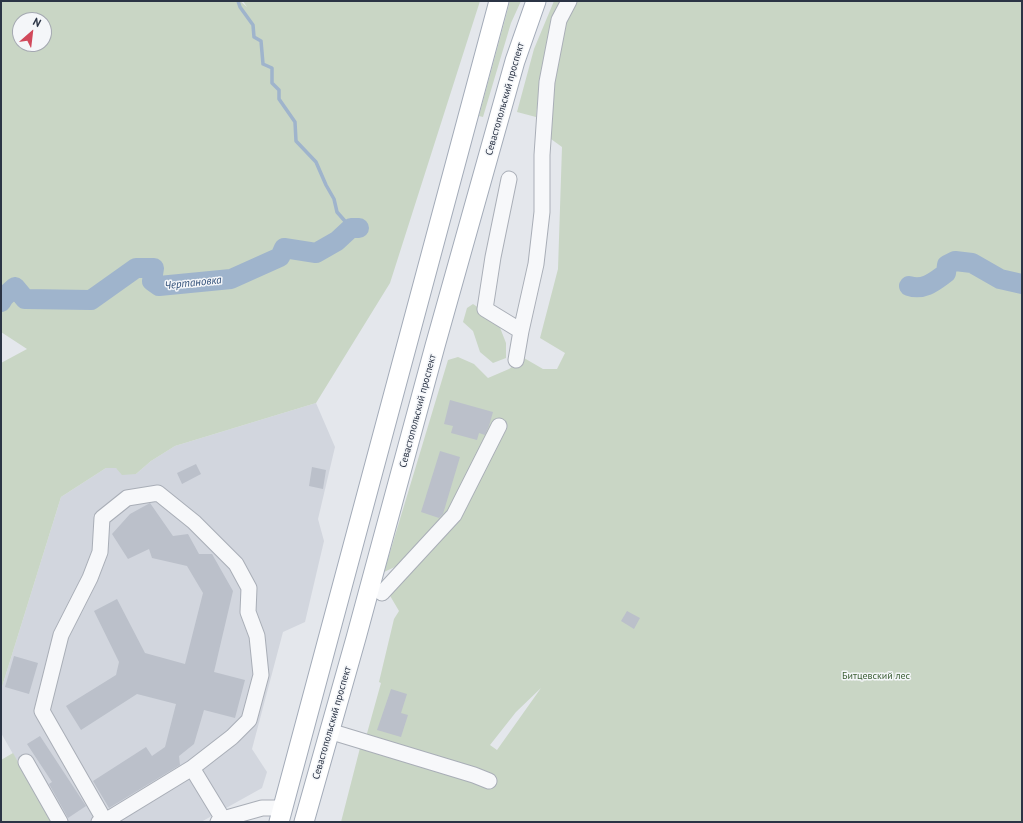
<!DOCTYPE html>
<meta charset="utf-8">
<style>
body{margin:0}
#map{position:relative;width:1023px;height:823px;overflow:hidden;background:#e4e7ec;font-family:"PT Sans",sans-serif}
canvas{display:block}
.frame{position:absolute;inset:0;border:2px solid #2b3445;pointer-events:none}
.north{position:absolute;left:12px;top:12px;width:40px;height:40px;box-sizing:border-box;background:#f4f6f9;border:1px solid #a4a8b1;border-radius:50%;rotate:28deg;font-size:11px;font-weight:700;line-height:16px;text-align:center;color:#2b3445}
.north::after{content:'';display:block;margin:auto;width:14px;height:18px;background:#d1495b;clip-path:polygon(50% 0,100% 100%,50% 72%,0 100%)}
</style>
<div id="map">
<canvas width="1023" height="823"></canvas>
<div class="frame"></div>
<div class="north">N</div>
</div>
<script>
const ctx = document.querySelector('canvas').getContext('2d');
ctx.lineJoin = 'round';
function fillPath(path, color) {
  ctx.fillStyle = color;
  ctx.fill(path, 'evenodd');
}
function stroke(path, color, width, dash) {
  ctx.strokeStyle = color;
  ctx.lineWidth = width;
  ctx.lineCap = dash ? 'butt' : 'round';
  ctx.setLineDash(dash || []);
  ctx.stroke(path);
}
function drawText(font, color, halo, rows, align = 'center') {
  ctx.font = font + ' "PT Sans",sans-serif';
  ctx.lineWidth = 3;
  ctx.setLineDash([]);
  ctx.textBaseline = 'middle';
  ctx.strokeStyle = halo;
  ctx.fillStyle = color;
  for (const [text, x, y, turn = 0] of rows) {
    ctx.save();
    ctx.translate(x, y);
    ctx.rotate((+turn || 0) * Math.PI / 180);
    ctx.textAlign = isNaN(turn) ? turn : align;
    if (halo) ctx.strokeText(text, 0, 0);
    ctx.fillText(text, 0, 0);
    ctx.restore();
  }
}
fillPath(new Path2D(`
 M 316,403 L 335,447 L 318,519 L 324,541 L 305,622 L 283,632 L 252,749 L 267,772 L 262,788 L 201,822 L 52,822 L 1,733 L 1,690 L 61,497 L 106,468 L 116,468 L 136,474 L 151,461 L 175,446 Z`), '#d2d6de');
fillPath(new Path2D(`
 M 1,1 L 240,1 L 247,7 L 243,1 L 480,1 L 390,283 L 316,403 L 175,446 L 151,461 L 136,474 L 122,475 L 116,468 L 106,468 L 61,497 L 1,690 L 1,363 L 27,349 L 1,332 ZM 20,20 L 44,20 L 44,44 L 20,44 Z
 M 510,1 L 521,1 L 511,23 L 483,117 L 479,116 Z
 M 554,1 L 563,1 C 546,37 540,77 536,117 L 517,112 L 534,49 Z
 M 573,1 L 1022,1 L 1022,822 L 341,822 L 360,748 L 473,783 L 480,774 L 366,737 L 381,683 L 379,682 L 394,619 L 399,611 L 389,594 L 397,566 L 384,572 L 448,360 L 458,357 L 474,364 L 488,378 L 509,369 L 524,358 L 543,369 L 557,369 L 565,353 L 540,338 L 558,269 L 562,147 L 551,139 L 550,98 L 565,20 ZM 541,688 L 497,750 L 490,745 L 516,712 Z
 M 473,304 L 497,320 L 506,343 L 506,358 L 493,363 L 480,352 L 473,331 L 463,322 L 467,308 Z
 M 13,753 L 52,822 L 1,822 L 1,760 Z`), '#c9d6c5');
stroke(new Path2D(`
 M 238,1 L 240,7 L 253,25 L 254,37 L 261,41 L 263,64 L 272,68 L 272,83 L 279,90 L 279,99 L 295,122 L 296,141 L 316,162 L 326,185 L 334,199 L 337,212 L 351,228`), '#9fb4cc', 3.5);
stroke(new Path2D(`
 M 909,286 C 924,291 935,281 946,273 L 947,265 L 955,261 L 972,263 L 1000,279 L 1022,284
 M 1,302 L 4,297 L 15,287 L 25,299 L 91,300 L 136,268 L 154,268 L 152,281 L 159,286 L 231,279 L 280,257 L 284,248 L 316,253 L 337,241 L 351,228 L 359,228`), '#9fb4cc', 20);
fillPath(new Path2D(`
 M 450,400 L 493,412 L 489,426 L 485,435 L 479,433 L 477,440 L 451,433 L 453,426 L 444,424 Z
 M 440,451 L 460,457 L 443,514 L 439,518 L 421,512 Z
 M 196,464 L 201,474 L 182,484 L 177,473 Z
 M 312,467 L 326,470 L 323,489 L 309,486 Z
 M 150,503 L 173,536 L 188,534 L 199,554 L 212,554 L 233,591 L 214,672 L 245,680 L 235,718 L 204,710 L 194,744 L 179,756 L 180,765 L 109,808 L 93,781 L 146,747 L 152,756 L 165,747 L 176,704 L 137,694 L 81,730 L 66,706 L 116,675 L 119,662 L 94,611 L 117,599 L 145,653 L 185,664 L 203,593 L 187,566 L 152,558 L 149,549 L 128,559 L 112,534 L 130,514 Z
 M 627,611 L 640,618 L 634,629 L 621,621 Z
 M 14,656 L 38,663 L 29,694 L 5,687 Z
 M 391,689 L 407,694 L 401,713 L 408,715 L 401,737 L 377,730 Z
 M 40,736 L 86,806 L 68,818 L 49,784 L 52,782 L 27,744 Z`), '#bbc0ca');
const minor = new Path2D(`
 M 509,179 L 493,257 L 485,309 L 521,331
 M 516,360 L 521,331 L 536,264 L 542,212 L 542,155 L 547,82 L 559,20 L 569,1
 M 382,593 L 454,515 L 499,426
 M 329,731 L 474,775 L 489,781
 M 26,762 L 60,822
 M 99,822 L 107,820 L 192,768
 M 109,822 L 102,816 L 42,711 L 61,635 L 90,578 L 100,552 L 102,518 L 127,498 L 158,493 L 194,522 L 236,564 L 249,588 L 248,612 L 257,636 L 261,675 L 249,720 L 232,737 L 192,768 L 223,819
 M 218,822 L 223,819 L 262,808 L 283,808`);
const major = new Path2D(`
 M 279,822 L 499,1
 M 304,822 L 356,638 L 435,346 L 515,61 L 536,1`);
stroke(minor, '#a9aeb7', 17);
stroke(major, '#a3abb8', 21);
stroke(minor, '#f7f8fa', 15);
stroke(major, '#fff', 19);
drawText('10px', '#2b3445', '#f4f6f9', [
 ["Севастопольский проспект",505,99,-74],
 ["Севастопольский проспект",418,411,-75],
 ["Севастопольский проспект",332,723,-74]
]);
drawText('10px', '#3f6138', '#f4f6f9', [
 ["Битцевский лес",876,676]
]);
drawText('italic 11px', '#34527a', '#f4f6f9', [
 ["Чертановка",193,283,-6]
]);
</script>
